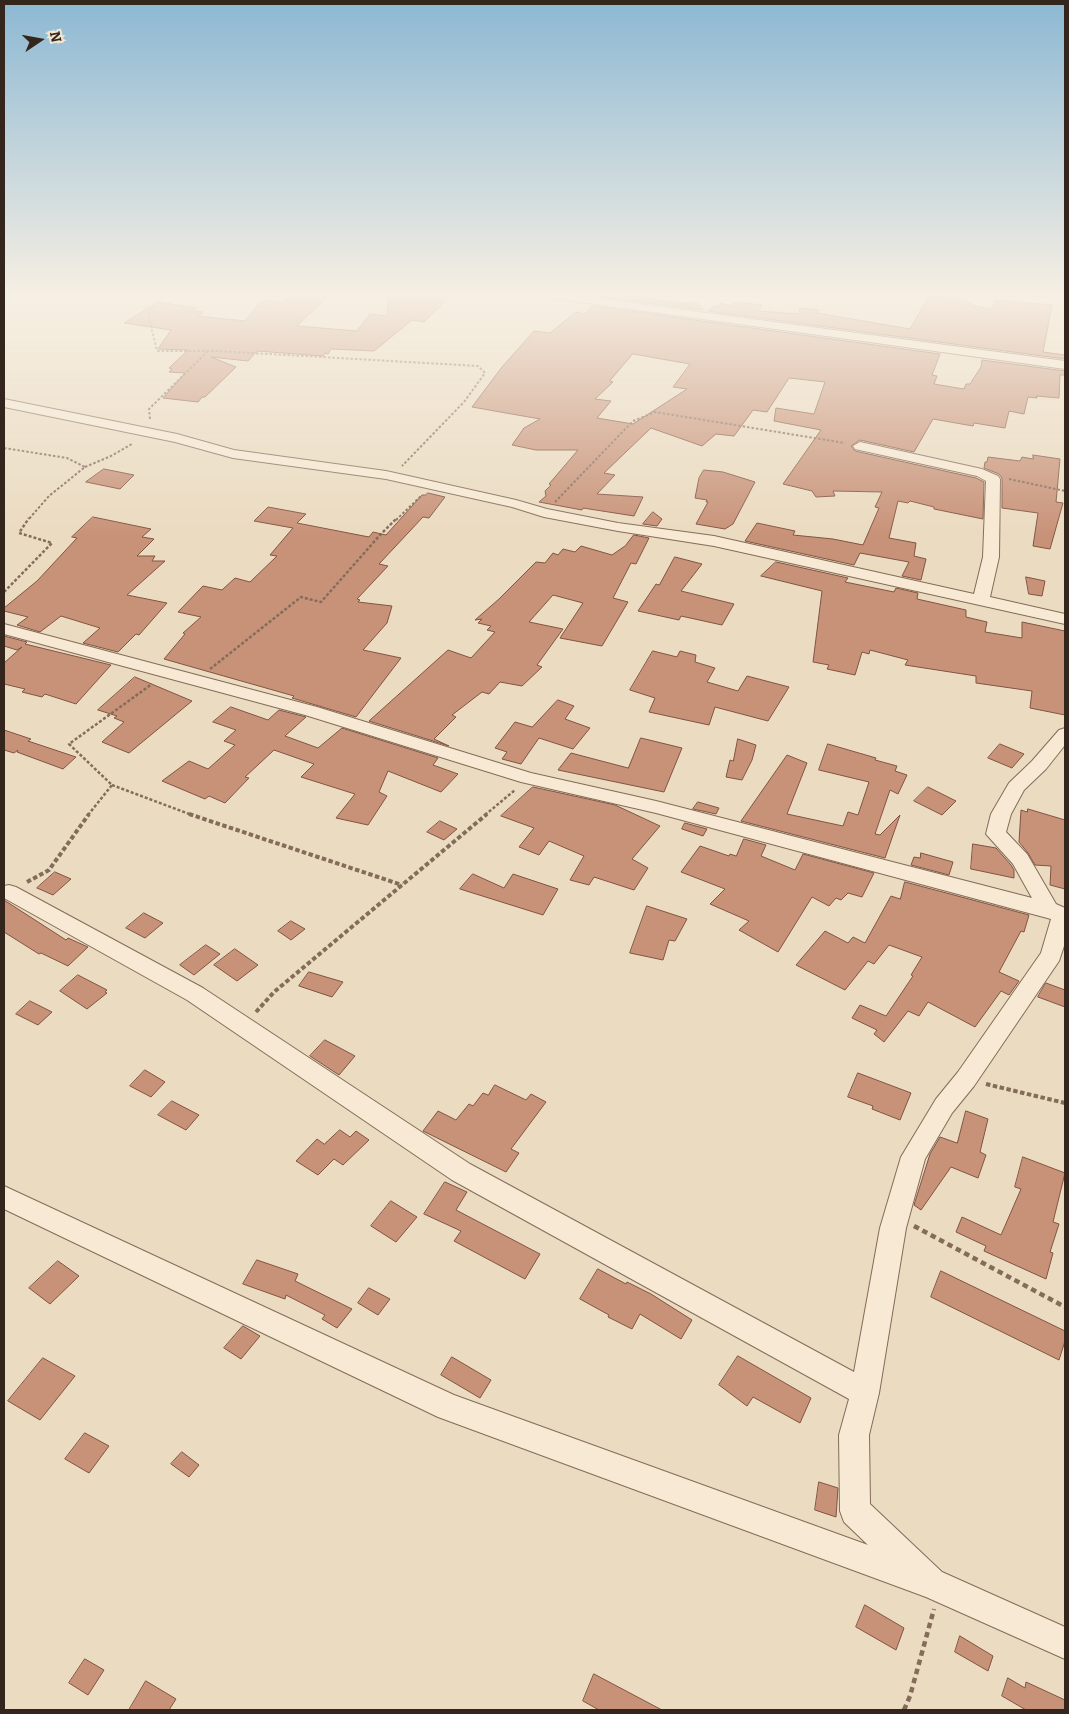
<!DOCTYPE html>
<style>
body{margin:0}
#map{position:relative;width:1069px;height:1714px;overflow:hidden;background:#ebdbc1;font-family:Bitter,serif}
canvas{display:block}
.frame{position:absolute;inset:0;border:5px solid #34261d;pointer-events:none}
.north{position:absolute;left:15px;top:15px;width:50px;height:50px;-webkit-text-stroke:4px #f3e6d0;paint-order:stroke;rotate:78deg;font-size:14px;font-weight:700;line-height:20px;text-align:center;color:#34261d}
.north::after{content:'';display:block;margin:auto;width:18px;height:22px;background:#34261d;clip-path:polygon(50% 0,100% 100%,50% 72%,0 100%)}
</style>
<div id="map">
<canvas width="1069" height="1714"></canvas>
<div class="frame"></div>
<div class="north">N</div>
</div>
<script>
const ctx = document.querySelector('canvas').getContext('2d');
ctx.lineJoin = 'round';
function fillPath(path, color) {
  ctx.fillStyle = color;
  ctx.fill(path, 'evenodd');
}
function stroke(path, color, width, dash) {
  ctx.strokeStyle = color;
  ctx.lineWidth = width;
  ctx.lineCap = dash ? 'butt' : 'round';
  ctx.setLineDash(dash || []);
  ctx.stroke(path);
}
const building = new Path2D(`
 M 292,295 L 329,295 L 297,326 L 357,331 L 370,314 L 387,316 L 388,295 L 451,295 L 424,322 L 412,320 L 374,351 L 331,349 L 328,354 L 325,353 L 323,356 L 257,351 L 248,361 L 211,357 L 236,367 L 205,397 L 202,397 L 198,402 L 163,398 L 185,373 L 169,372 L 172,369 L 169,368 L 188,350 L 158,349 L 171,330 L 124,323 L 158,302 L 196,308 L 193,311 L 203,312 L 198,316 L 245,321 L 262,300 L 281,302 Z
 M 603,295 L 623,295 L 684,303 L 696,302 L 703,310 L 601,297 Z
 M 956,295 L 960,295 L 974,306 L 992,309 L 995,300 L 1052,305 L 1043,352 L 1065,355 L 1065,359 L 708,311 L 714,306 L 717,307 L 721,303 L 732,306 L 734,302 L 762,305 L 759,311 L 799,314 L 800,308 L 819,310 L 817,313 L 910,329 L 929,296 L 954,299 Z
 M 593,306 L 940,354 L 932,375 L 937,376 L 934,384 L 964,389 L 966,384 L 970,384 L 981,367 L 982,360 L 1065,371 L 1065,375 L 1060,375 L 1059,398 L 1036,396 L 1037,398 L 1028,397 L 1024,414 L 1009,411 L 1005,428 L 974,423 L 973,426 L 933,419 L 914,452 L 860,440 L 851,446 L 855,451 L 976,478 L 984,482 L 983,519 L 934,509 L 934,507 L 910,501 L 908,503 L 898,501 L 889,538 L 916,543 L 914,556 L 926,559 L 921,580 L 902,576 L 909,562 L 860,553 L 854,565 L 745,541 L 757,523 L 795,531 L 793,535 L 833,539 L 863,545 L 879,508 L 875,507 L 882,492 L 833,491 L 835,496 L 816,497 L 812,491 L 783,484 L 821,430 L 774,421 L 776,408 L 814,414 L 825,382 L 789,378 L 767,412 L 753,410 L 734,436 L 716,434 L 702,446 L 651,428 L 604,473 L 615,475 L 597,494 L 643,497 L 634,516 L 583,508 L 582,510 L 539,502 L 546,496 L 545,491 L 551,485 L 549,484 L 578,450 L 536,450 L 512,445 L 524,428 L 540,419 L 472,407 L 502,367 L 534,331 L 550,333 L 576,312 L 585,314 ZM 633,354 L 690,364 L 673,387 L 687,389 L 633,424 L 597,418 L 611,401 L 595,399 L 613,382 L 610,381 Z
 M 1033,455 L 1060,459 L 1056,502 L 1063,503 L 1050,549 L 1033,546 L 1038,513 L 1002,508 L 1002,478 L 999,474 L 984,468 L 985,462 L 987,462 L 988,457 L 1020,461 L 1022,457 L 1033,459 Z
 M 104,469 L 134,475 L 120,489 L 86,482 Z
 M 704,470 L 723,472 L 755,482 L 733,524 L 725,529 L 696,524 L 708,502 L 706,502 L 707,500 L 695,498 L 699,478 Z
 M 428,493 L 445,497 L 429,518 L 423,517 L 379,564 L 388,566 L 357,599 L 360,600 L 358,602 L 392,606 L 387,623 L 363,650 L 401,658 L 356,717 L 292,698 L 294,696 L 164,659 L 185,634 L 183,633 L 201,617 L 178,612 L 203,586 L 222,590 L 235,578 L 250,582 L 277,556 L 270,555 L 293,528 L 254,521 L 268,507 L 306,514 L 297,523 L 369,537 L 373,532 L 386,535 L 422,495 L 425,495 Z
 M 653,512 L 662,519 L 657,526 L 643,524 Z
 M 93,517 L 151,529 L 142,537 L 154,539 L 137,556 L 155,556 L 152,561 L 165,561 L 127,595 L 167,603 L 139,635 L 136,634 L 118,652 L 83,643 L 100,628 L 61,616 L 40,632 L 17,625 L 28,617 L 4,611 L 4,608 L 37,581 L 77,538 L 72,537 Z
 M 634,535 L 649,538 L 636,564 L 631,563 L 613,598 L 628,602 L 602,646 L 560,638 L 583,603 L 553,595 L 529,622 L 563,629 L 537,665 L 542,667 L 522,686 L 500,682 L 489,694 L 482,692 L 452,715 L 456,717 L 434,739 L 449,746 L 369,721 L 448,650 L 471,658 L 495,632 L 487,630 L 491,626 L 478,623 L 482,619 L 475,620 L 499,599 L 536,562 L 545,563 L 553,553 L 558,555 L 563,549 L 575,552 L 581,546 L 612,555 L 625,546 Z
 M 675,557 L 702,564 L 681,591 L 734,604 L 722,625 L 681,616 L 679,620 L 638,611 L 656,584 L 659,585 Z
 M 776,562 L 848,578 L 845,582 L 894,592 L 896,588 L 918,593 L 917,599 L 966,610 L 966,617 L 987,622 L 985,632 L 1022,638 L 1022,622 L 1065,631 L 1065,715 L 1030,708 L 1032,691 L 976,683 L 976,676 L 905,665 L 908,660 L 870,650 L 869,654 L 862,652 L 855,675 L 827,669 L 829,665 L 813,662 L 822,591 L 761,576 Z
 M 1026,577 L 1045,581 L 1042,596 L 1029,594 Z
 M 4,636 L 27,642 L 25,644 L 111,665 L 76,704 L 45,694 L 42,697 L 22,692 L 25,689 L 4,684 L 4,663 L 22,647 L 17,650 L 4,646 Z
 M 653,651 L 677,657 L 680,651 L 696,655 L 695,662 L 715,668 L 707,682 L 738,691 L 747,676 L 789,687 L 768,721 L 715,707 L 709,725 L 649,712 L 655,698 L 630,690 Z
 M 135,677 L 192,701 L 129,753 L 102,742 L 124,722 L 114,718 L 117,716 L 98,710 Z
 M 558,700 L 574,706 L 565,719 L 590,728 L 573,749 L 539,738 L 521,764 L 502,759 L 507,752 L 495,748 L 515,722 L 532,727 Z
 M 231,707 L 268,720 L 279,710 L 306,717 L 285,736 L 318,748 L 342,728 L 438,758 L 433,765 L 458,774 L 441,792 L 388,771 L 379,792 L 387,796 L 368,825 L 336,818 L 355,794 L 301,777 L 314,764 L 274,750 L 245,777 L 249,778 L 225,803 L 209,796 L 205,799 L 162,781 L 189,761 L 208,769 L 235,745 L 224,741 L 236,730 L 213,722 Z
 M 4,730 L 31,739 L 28,741 L 76,757 L 63,769 L 17,752 L 18,750 L 14,753 L 4,750 Z
 M 641,738 L 682,748 L 664,792 L 558,770 L 571,753 L 628,768 Z
 M 738,739 L 756,745 L 752,760 L 742,780 L 726,777 L 730,760 L 733,761 Z
 M 828,744 L 876,758 L 875,760 L 897,766 L 895,771 L 907,775 L 898,794 L 890,790 L 875,834 L 880,835 L 900,815 L 885,858 L 741,821 L 787,755 L 807,763 L 787,814 L 843,826 L 848,812 L 858,815 L 869,782 L 819,770 Z
 M 1000,744 L 1024,754 L 1012,768 L 988,758 Z
 M 533,787 L 615,805 L 660,826 L 632,859 L 648,868 L 634,890 L 594,877 L 589,885 L 570,880 L 584,856 L 549,841 L 539,855 L 519,847 L 534,828 L 501,816 Z
 M 928,787 L 956,801 L 942,815 L 914,801 Z
 M 698,802 L 719,808 L 716,814 L 693,809 Z
 M 1028,809 L 1065,820 L 1065,889 L 1050,885 L 1051,866 L 1035,865 L 1028,853 L 1019,842 L 1021,810 L 1027,812 Z
 M 440,821 L 457,829 L 444,840 L 427,832 Z
 M 685,823 L 707,829 L 703,836 L 682,829 Z
 M 744,839 L 766,845 L 761,856 L 795,870 L 803,854 L 874,873 L 862,897 L 848,893 L 841,900 L 836,898 L 829,906 L 812,897 L 778,952 L 739,930 L 749,921 L 710,904 L 725,889 L 681,872 L 700,846 L 729,856 L 730,854 L 736,856 Z
 M 973,844 L 996,848 L 1011,865 L 1014,870 L 1014,878 L 971,869 Z
 M 921,853 L 953,862 L 949,875 L 911,865 L 914,857 L 920,858 Z
 M 55,872 L 71,879 L 53,895 L 37,888 Z
 M 473,874 L 504,888 L 513,874 L 558,889 L 543,915 L 460,889 Z
 M 905,882 L 1029,915 L 1024,932 L 1021,931 L 999,972 L 1019,981 L 1009,995 L 1001,991 L 975,1027 L 928,1002 L 919,1016 L 908,1011 L 884,1042 L 874,1034 L 877,1030 L 852,1018 L 860,1005 L 886,1016 L 913,976 L 911,975 L 922,957 L 889,945 L 874,964 L 868,961 L 845,990 L 796,965 L 825,931 L 848,943 L 853,937 L 865,943 L 891,896 L 900,899 Z
 M 4,900 L 66,940 L 68,938 L 88,947 L 68,966 L 41,953 L 39,954 L 4,932 Z
 M 647,906 L 687,919 L 675,941 L 669,940 L 663,960 L 630,953 Z
 M 144,913 L 163,923 L 145,938 L 126,928 Z
 M 291,921 L 305,929 L 291,940 L 278,931 Z
 M 206,945 L 220,954 L 194,975 L 180,965 Z
 M 235,949 L 258,965 L 237,981 L 214,965 Z
 M 309,972 L 343,982 L 332,997 L 299,986 Z
 M 78,975 L 107,990 L 105,992 L 107,993 L 87,1009 L 60,991 Z
 M 1046,983 L 1065,990 L 1065,1007 L 1038,997 Z
 M 30,1001 L 52,1012 L 38,1025 L 16,1014 Z
 M 325,1040 L 355,1056 L 339,1075 L 310,1056 Z
 M 145,1070 L 165,1082 L 151,1097 L 130,1086 Z
 M 858,1073 L 911,1093 L 900,1120 L 872,1109 L 873,1106 L 848,1097 Z
 M 495,1085 L 526,1100 L 531,1094 L 546,1102 L 511,1149 L 519,1153 L 506,1172 L 423,1131 L 438,1111 L 456,1120 L 469,1104 L 473,1106 L 483,1093 L 488,1095 Z
 M 172,1101 L 199,1115 L 186,1130 L 158,1115 Z
 M 966,1111 L 988,1119 L 980,1152 L 986,1155 L 978,1178 L 951,1167 L 921,1210 L 914,1205 L 930,1154 L 940,1137 L 957,1143 Z
 M 340,1130 L 350,1137 L 356,1131 L 369,1140 L 343,1165 L 334,1159 L 318,1175 L 296,1161 L 317,1139 L 324,1144 Z
 M 1023,1157 L 1065,1173 L 1053,1222 L 1059,1224 L 1050,1252 L 1053,1253 L 1046,1279 L 984,1251 L 986,1246 L 956,1232 L 962,1217 L 1001,1235 L 1021,1189 L 1015,1187 Z
 M 445,1182 L 467,1192 L 456,1210 L 540,1254 L 525,1279 L 454,1241 L 461,1231 L 424,1214 Z
 M 391,1201 L 417,1217 L 396,1242 L 371,1226 Z
 M 257,1260 L 298,1274 L 295,1281 L 352,1309 L 337,1328 L 322,1319 L 325,1315 L 286,1295 L 285,1299 L 243,1284 Z
 M 58,1261 L 79,1276 L 50,1304 L 29,1288 Z
 M 598,1269 L 626,1284 L 627,1282 L 651,1294 L 692,1320 L 681,1339 L 640,1314 L 632,1329 L 608,1317 L 609,1315 L 580,1299 Z
 M 941,1271 L 1065,1331 L 1065,1341 L 1059,1360 L 931,1297 Z
 M 369,1288 L 390,1299 L 378,1315 L 358,1303 Z
 M 243,1326 L 260,1336 L 241,1359 L 224,1348 Z
 M 738,1356 L 811,1398 L 800,1423 L 753,1397 L 747,1406 L 719,1385 Z
 M 452,1357 L 491,1380 L 480,1398 L 441,1375 Z
 M 43,1358 L 75,1376 L 40,1420 L 8,1401 Z
 M 85,1433 L 109,1446 L 89,1473 L 65,1459 Z
 M 182,1452 L 199,1465 L 189,1477 L 171,1464 Z
 M 819,1482 L 838,1488 L 836,1517 L 815,1510 Z
 M 865,1605 L 904,1628 L 896,1650 L 856,1627 Z
 M 960,1636 L 993,1656 L 988,1671 L 955,1652 Z
 M 85,1659 L 104,1670 L 88,1695 L 69,1683 Z
 M 594,1674 L 662,1710 L 599,1710 L 583,1701 Z
 M 1008,1678 L 1025,1688 L 1026,1682 L 1065,1700 L 1065,1710 L 1026,1710 L 1002,1696 Z
 M 146,1681 L 176,1699 L 169,1710 L 129,1710 Z`);
fillPath(building, '#c89278');
stroke(building, '#815441', 1);
const minor = new Path2D(`
 M 544,295 L 573,295 L 1065,361 L 1065,369 L 550,298 Z
 M 4,399 L 177,434 L 234,450 L 386,471 L 516,500 L 547,509 L 618,523 L 714,536 L 974,594 L 983,557 L 986,481 L 977,476 L 855,449 L 853,446 L 860,442 L 982,469 L 998,476 L 1000,479 L 999,557 L 990,597 L 1065,614 L 1065,624 L 714,546 L 618,531 L 544,517 L 512,507 L 386,479 L 233,458 L 175,442 L 4,407 Z
 M 4,624 L 317,707 L 531,773 L 656,801 L 1032,898 L 1013,864 L 986,834 L 991,814 L 1009,783 L 1032,761 L 1059,730 L 1065,728 L 1065,745 L 1046,769 L 1024,790 L 1011,814 L 1006,832 L 1027,854 L 1056,904 L 1065,908 L 1065,943 L 1059,961 L 974,1086 L 952,1113 L 925,1159 L 906,1228 L 879,1393 L 869,1435 L 870,1504 L 942,1572 L 1065,1627 L 1065,1659 L 926,1597 L 438,1417 L 4,1209 L 4,1186 L 454,1395 L 868,1545 L 844,1522 L 840,1511 L 839,1435 L 849,1399 L 452,1180 L 187,1000 L 4,898 L 4,886 L 9,885 L 16,887 L 203,988 L 470,1164 L 854,1372 L 880,1228 L 901,1157 L 936,1099 L 958,1072 L 1041,953 L 1051,919 L 656,813 L 521,782 L 305,715 L 4,634 Z`);
stroke(minor, '#836c59', 2);
stroke(new Path2D(`
 M 164,295 L 148,314 L 157,351 L 217,351 L 478,366 L 485,373 L 464,402 L 402,466
 M 150,419 L 149,409 L 207,352
 M 4,448 L 67,458 L 85,467 L 49,496 L 28,520
 M 85,467 L 111,456 L 132,444
 M 1009,479 L 1065,491
 M 555,502 L 633,421 L 655,412 L 845,443
 M 396,520 L 421,496`), '#836c59', 2, [2.5, 2]);
stroke(new Path2D(`
 M 4,592 L 52,543 L 19,533 L 29,518
 M 210,669 L 301,597 L 321,602 L 380,535 L 397,518
 M 112,785 L 192,815
 M 88,815 L 112,785 L 69,744 L 152,684
 M 485,815 L 515,790`), '#836c59', 2.5, [3, 2]);
stroke(new Path2D(`
 M 189,814 L 402,885
 M 27,882 L 49,870 L 89,814
 M 256,1012 L 274,992 L 487,814
 M 986,1084 L 1065,1103`), '#836c59', 4, [4.5, 2.5]);
stroke(new Path2D(`
 M 914,1226 L 1065,1307
 M 904,1710 L 910,1696 L 934,1609`), '#836c59', 4.5, [5.5, 4]);
fillPath(minor, '#f7e9d3');
const sky = ctx.createLinearGradient(0, 0, 0, 535);
sky.addColorStop(0, '#8cb8d3');
sky.addColorStop(0.55, '#f6efe3');
sky.addColorStop(1, '#f6efe300');
ctx.fillStyle = sky;
ctx.fillRect(0, 0, 1069, 535);
</script>
